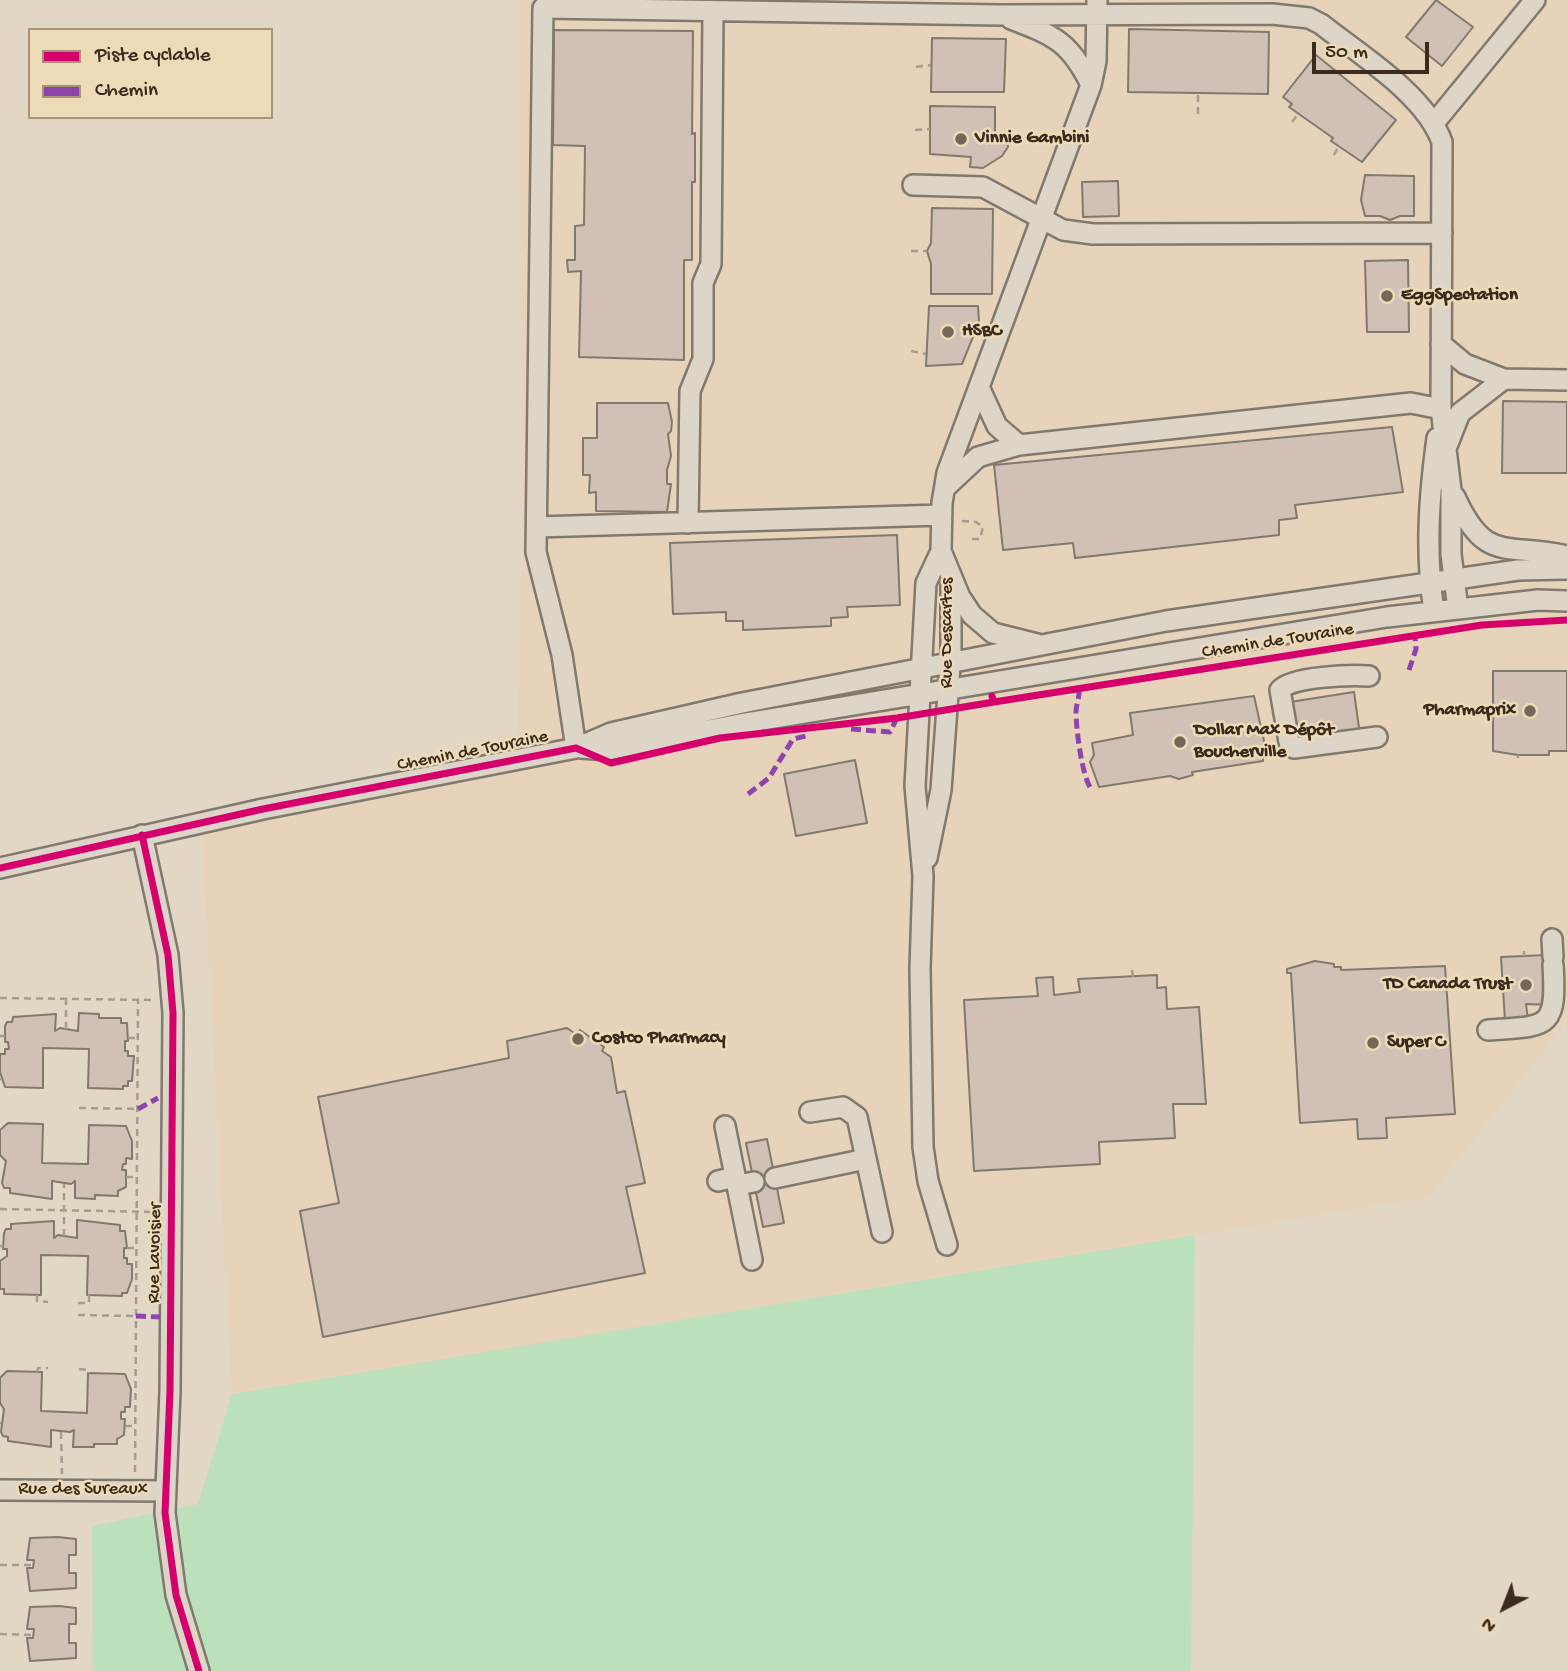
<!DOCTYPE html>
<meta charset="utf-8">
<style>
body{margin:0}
#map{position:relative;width:1567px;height:1671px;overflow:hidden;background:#e1d7c4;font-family:"Gochi Hand",sans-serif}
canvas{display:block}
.legend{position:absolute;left:28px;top:28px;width:245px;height:91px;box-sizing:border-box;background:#eddbb8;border:2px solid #a6947a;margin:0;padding:9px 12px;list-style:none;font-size:21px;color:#3b2a1e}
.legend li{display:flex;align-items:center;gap:14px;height:35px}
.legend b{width:35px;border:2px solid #a6947a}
.north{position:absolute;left:1469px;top:1573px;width:70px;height:70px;-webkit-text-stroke:5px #eddbb8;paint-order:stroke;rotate:222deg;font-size:19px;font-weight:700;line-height:28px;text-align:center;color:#3b2a1e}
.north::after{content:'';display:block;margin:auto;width:24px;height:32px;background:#3b2a1e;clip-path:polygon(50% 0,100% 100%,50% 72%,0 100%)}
.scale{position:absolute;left:1312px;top:42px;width:117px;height:32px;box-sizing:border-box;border:4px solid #3b2a1e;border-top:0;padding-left:9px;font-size:21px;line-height:24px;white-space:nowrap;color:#3b2a1e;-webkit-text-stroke:5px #eddbb8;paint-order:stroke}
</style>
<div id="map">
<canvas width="1567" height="1671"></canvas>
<ul class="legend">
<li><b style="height:9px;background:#d6006c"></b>Piste cyclable</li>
<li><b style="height:9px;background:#8e44ad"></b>Chemin</li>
</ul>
<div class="north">N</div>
<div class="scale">50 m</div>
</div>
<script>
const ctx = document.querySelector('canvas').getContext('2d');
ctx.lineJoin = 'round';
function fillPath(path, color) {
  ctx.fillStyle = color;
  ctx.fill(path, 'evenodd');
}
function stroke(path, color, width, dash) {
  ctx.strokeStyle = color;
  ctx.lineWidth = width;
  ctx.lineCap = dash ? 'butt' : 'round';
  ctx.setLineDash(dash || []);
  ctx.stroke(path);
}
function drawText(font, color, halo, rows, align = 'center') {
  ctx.font = font + ' "Gochi Hand",sans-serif';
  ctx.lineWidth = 5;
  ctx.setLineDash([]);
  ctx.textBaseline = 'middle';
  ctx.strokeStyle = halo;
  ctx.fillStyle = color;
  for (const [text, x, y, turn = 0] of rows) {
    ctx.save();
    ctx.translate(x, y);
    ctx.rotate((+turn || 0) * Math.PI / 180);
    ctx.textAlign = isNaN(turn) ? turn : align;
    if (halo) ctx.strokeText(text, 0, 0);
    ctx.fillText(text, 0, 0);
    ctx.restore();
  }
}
fillPath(new Path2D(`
 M 519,0 L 1567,0 L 1567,1022 L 1428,1197 L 232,1394 L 202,829 L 518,733 L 522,551 Z`), '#e7d2ba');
fillPath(new Path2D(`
 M 1195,1235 L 1191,1671 L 93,1671 L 92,1526 L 198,1504 L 232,1394 Z`), '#bde0bc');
const building = new Path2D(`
 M 1436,0 L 1473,27 L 1442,66 L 1406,37 Z
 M 1129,29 L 1269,32 L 1268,94 L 1128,92 Z
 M 554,30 L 693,31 L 692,134 L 695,133 L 695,182 L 692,182 L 692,260 L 684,260 L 684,360 L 579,357 L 581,271 L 568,272 L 567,260 L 575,260 L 575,226 L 584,225 L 585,146 L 553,145 Z
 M 932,38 L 1006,39 L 1004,92 L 931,92 Z
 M 1316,55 L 1396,120 L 1362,162 L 1331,141 L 1333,138 L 1289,107 L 1292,104 L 1283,97 Z
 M 930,106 L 995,107 L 995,133 L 1007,133 L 1008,147 L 1002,156 L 983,168 L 970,167 L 971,157 L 930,154 Z
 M 1365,175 L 1414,176 L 1414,216 L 1400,216 L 1390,220 L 1380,216 L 1365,216 L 1361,200 Z
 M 1118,181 L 1119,216 L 1083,217 L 1082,182 Z
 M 932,208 L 993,209 L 992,294 L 931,294 L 931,264 L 927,251 L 931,243 Z
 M 1408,260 L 1409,332 L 1367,332 L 1365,261 Z
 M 929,306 L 978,306 L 979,322 L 962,364 L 926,366 Z
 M 1503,401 L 1567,402 L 1567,473 L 1502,473 Z
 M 597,403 L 668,403 L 672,422 L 671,431 L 668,434 L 671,456 L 667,470 L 667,484 L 671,484 L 667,512 L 596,511 L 596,492 L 589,493 L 590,475 L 583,475 L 583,438 L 597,438 Z
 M 1392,427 L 1403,492 L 1295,505 L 1297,518 L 1279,520 L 1279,535 L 1075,558 L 1073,543 L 1003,550 L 994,465 Z
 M 897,535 L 900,605 L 847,607 L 848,617 L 831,618 L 831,626 L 743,630 L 743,621 L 726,621 L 726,612 L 673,614 L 670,543 Z
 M 1493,671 L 1567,671 L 1567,751 L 1549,751 L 1549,755 L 1518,755 L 1493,751 Z
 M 1354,692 L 1360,735 L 1297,743 L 1290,702 Z
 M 1254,696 L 1264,741 L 1263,761 L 1192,772 L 1193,775 L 1179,779 L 1170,776 L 1099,787 L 1090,762 L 1094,755 L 1092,743 L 1133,735 L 1130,713 Z
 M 855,760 L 867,823 L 796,836 L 784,774 Z
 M 1547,955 L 1550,1005 L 1526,1004 L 1528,1020 L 1505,1021 L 1501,957 Z
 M 1315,961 L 1334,964 L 1334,967 L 1341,967 L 1341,970 L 1445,966 L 1455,1114 L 1386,1118 L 1387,1138 L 1358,1139 L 1357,1119 L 1300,1123 L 1291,973 L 1287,973 L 1287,969 Z
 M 1157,975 L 1157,988 L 1166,987 L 1167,1009 L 1199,1007 L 1206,1104 L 1173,1104 L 1175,1138 L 1099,1142 L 1100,1164 L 974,1171 L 964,1000 L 1038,996 L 1036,978 L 1053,977 L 1054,995 L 1080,992 L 1078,979 Z
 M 79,1013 L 99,1014 L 99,1018 L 121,1018 L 121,1023 L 127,1023 L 128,1041 L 125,1041 L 125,1051 L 128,1051 L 128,1056 L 134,1056 L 132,1081 L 128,1081 L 128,1086 L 123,1086 L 123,1089 L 88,1088 L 89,1049 L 43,1048 L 43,1088 L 5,1087 L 0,1072 L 0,1054 L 5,1054 L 5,1049 L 9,1049 L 8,1042 L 5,1042 L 5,1026 L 7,1022 L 12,1022 L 13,1017 L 56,1014 L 55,1031 L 60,1028 L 78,1031 Z
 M 567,1028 L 577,1035 L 580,1030 L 604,1047 L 602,1051 L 611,1057 L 617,1093 L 625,1091 L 645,1183 L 626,1187 L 645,1273 L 323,1337 L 300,1211 L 339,1203 L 318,1097 L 509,1058 L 507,1041 Z
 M 8,1123 L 43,1124 L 42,1163 L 88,1164 L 89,1125 L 126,1126 L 132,1141 L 132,1159 L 126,1158 L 126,1164 L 123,1164 L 122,1170 L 126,1170 L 126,1187 L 118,1191 L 118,1196 L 95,1195 L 95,1199 L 75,1198 L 75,1181 L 71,1184 L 52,1181 L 52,1199 L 10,1193 L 10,1188 L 4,1188 L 2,1183 L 6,1161 L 0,1155 L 0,1130 Z
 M 767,1139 L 784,1223 L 763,1227 L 746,1143 Z
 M 77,1220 L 120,1225 L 120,1231 L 125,1231 L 127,1248 L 124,1248 L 124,1258 L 127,1258 L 127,1264 L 132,1264 L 132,1279 L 127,1293 L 122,1293 L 122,1296 L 87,1295 L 88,1256 L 41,1255 L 41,1295 L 4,1294 L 4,1289 L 0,1289 L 0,1261 L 7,1256 L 7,1249 L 3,1249 L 4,1233 L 6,1229 L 11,1229 L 11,1224 L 54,1221 L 54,1238 L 58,1235 L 77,1238 Z
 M 7,1371 L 42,1372 L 41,1411 L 87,1413 L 88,1373 L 125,1374 L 131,1389 L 130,1407 L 125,1407 L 125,1412 L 121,1412 L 121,1419 L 125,1419 L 124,1435 L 117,1439 L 117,1444 L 94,1444 L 94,1447 L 73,1447 L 74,1430 L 70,1432 L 51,1430 L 51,1447 L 8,1441 L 8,1437 L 3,1436 L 1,1432 L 4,1409 L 0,1403 L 0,1378 Z
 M 58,1537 L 76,1539 L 76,1555 L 69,1555 L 69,1573 L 76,1573 L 76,1588 L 30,1591 L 27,1568 L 33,1568 L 34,1560 L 27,1560 L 30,1538 Z
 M 59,1606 L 76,1608 L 76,1624 L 69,1624 L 69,1643 L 76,1643 L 76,1658 L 30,1661 L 27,1638 L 33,1638 L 34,1629 L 27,1629 L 30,1607 Z`);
fillPath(building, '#d0c0b5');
stroke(building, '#81796e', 2);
const minor = new Path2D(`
 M 1011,19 C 1055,36 1070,42 1091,85
 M 1435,122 L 1535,0
 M 913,185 L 983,187 L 1063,230 L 1093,234 L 1442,233
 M 1441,344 L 1465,364 L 1504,379 L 1460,413 L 1447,446
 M 1504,379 L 1567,380
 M 979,387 L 997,426 L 1019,445
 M 947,486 L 978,457 L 1019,445 L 1411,403 L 1441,409
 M 1455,497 C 1486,565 1506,542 1567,556
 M 688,523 L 690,391 L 703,359 L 703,283 L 711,264 L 713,11
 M 537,527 L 941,515
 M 941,551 L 926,583 L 915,786 L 923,876 L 920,969 L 923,1147 L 928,1181 L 947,1245
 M 1434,611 C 1425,552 1429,497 1437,438
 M 1037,644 L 993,633 L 972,615 L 960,597 L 941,551 L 942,503 L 947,473 L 1091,85 L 1096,61 L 1097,0
 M 1369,676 C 1351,675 1292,676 1280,690 L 1289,742 L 1294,748 L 1377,737
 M 576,748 L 562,655 L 536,552 L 543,8 L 1001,15 L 1272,14 L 1309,18 L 1321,24 C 1360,55 1425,94 1442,142 L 1441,409 L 1451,490 L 1451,554 L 1458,609
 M 581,748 L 608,750 L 745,723 L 1387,617 L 1538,600 L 1567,601
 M 142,835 L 168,955 L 173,1013 L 170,1391 L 165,1513 L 176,1595 L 199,1671
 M 927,858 L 941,790 L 951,653 L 951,586
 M 0,868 L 263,809 L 576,748 L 611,733 L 742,703 L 1166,621 L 1518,570 L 1567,569
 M 1552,939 L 1553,957
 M 1488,1030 C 1548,1026 1557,1030 1553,965
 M 810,1112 L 843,1107 L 857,1117 L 882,1232
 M 725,1126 L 752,1260
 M 775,1178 L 866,1159
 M 718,1181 L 735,1177
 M 737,1185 L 754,1182
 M 0,1490 L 165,1491`);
stroke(minor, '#81796e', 24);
stroke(new Path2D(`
 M 916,67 L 931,65
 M 1198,114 L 1198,93
 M 1292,122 L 1298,114
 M 915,130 L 930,129
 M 1334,155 L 1338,147
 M 911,251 L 927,251
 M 911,351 L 926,354
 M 962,521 L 976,522 L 983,527 L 980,539 L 968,539
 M 1518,755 L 1518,758
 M 1524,951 L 1524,956
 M 1132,970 L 1133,977
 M 0,998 L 155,1000
 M 66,1029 L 66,998
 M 0,1036 L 5,1036
 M 128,1038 L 138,1038
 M 591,1038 L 596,1031
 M 0,1079 L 2,1079
 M 79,1108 L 138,1109
 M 126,1177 L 137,1177
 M 0,1209 L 155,1212
 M 64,1236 L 64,1184
 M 0,1246 L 3,1246
 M 127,1248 L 137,1248
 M 37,1295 L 37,1301 L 48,1302
 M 78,1303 L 89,1303 L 89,1295
 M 78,1315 L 135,1316
 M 79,1369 L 89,1370 L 89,1373
 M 37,1372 L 38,1368 L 48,1368
 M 0,1423 L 1,1423
 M 125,1426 L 135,1426
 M 61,1432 L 62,1474
 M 135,1472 L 138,999
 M 0,1565 L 33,1565
 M 0,1634 L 33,1635`), '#a39c91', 2.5, [7, 5]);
stroke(minor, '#ddd5c8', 19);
stroke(new Path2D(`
 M 1409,670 L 1416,649 L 1415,636
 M 1079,689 C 1080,697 1076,704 1076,712 C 1076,728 1082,779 1092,790
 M 851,729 L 890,732 L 897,718
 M 748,794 L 769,778 L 793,739 L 806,736
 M 138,1109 L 158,1098
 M 136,1316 L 160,1317`), '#8e44ad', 5, [10, 5]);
stroke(new Path2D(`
 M 992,696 L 994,702 L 1482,625 L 1567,620
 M 142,835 L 168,955 L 173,1013 L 170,1391 L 165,1513 L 176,1595 L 199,1671
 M 0,868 L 263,809 L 576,748 L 611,763 L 720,738 L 897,718 L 994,702`), '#d6006c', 7);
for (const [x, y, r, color] of [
 [961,139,7,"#756758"],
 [1387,296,7,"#756758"],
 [948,332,7,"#756758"],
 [1530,711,7,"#756758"],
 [1180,742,7,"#756758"],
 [1526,985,7,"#756758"],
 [578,1039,7,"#756758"],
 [1373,1043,7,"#756758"]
]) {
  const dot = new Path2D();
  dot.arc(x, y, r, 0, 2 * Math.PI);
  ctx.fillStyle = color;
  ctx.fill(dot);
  stroke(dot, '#eddbb8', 2.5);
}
drawText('bold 19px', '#3b2a1e', '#eddbb8', [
 ["Vinnie Gambini",975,139],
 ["EggSpectation",1401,296],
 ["HSBC",962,332],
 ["Pharmaprix",1516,711,"right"],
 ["Dollar Max Dépôt",1194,731],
 ["Boucherville",1194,753],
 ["TD Canada Trust",1512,985,"right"],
 ["Costco Pharmacy",592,1039],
 ["Super C",1387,1043]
], 'left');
drawText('19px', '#3b2a1e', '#eddbb8', [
 ["Rue Descartes",948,633,-90],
 ["Chemin de Touraine",1278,642,-9],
 ["Chemin de Touraine",473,752,-11],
 ["Rue Lavoisier",156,1253,-89],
 ["Rue des Sureaux",83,1490]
]);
</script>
